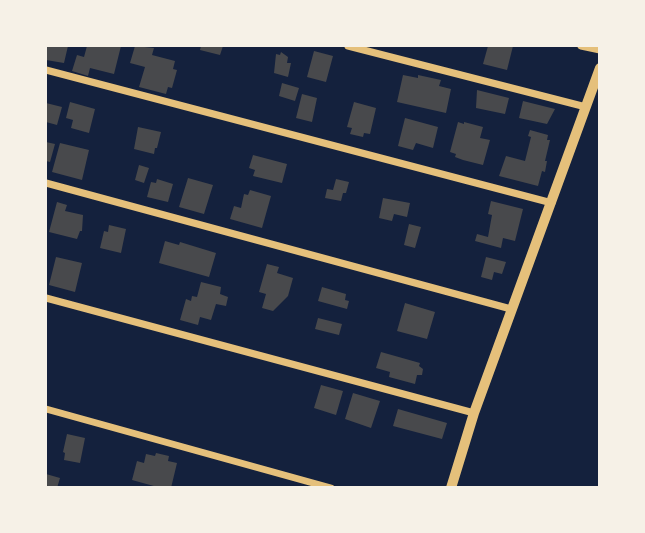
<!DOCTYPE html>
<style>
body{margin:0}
#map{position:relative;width:645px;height:533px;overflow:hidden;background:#14213d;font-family:Poppins,sans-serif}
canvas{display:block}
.frame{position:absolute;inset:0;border:47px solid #f6f1e7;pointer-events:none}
</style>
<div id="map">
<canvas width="645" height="533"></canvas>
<div class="frame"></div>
</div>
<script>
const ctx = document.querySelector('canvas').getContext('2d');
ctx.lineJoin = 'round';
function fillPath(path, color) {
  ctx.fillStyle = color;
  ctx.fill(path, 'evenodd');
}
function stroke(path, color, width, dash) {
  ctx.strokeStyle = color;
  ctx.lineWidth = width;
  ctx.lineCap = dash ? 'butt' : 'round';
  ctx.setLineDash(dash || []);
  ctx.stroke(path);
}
fillPath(new Path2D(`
 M 46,46 L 68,46 L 64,63 L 46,60 Z
 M 87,46 L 121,46 L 114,74 L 90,68 L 88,76 L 72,71 L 77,55 L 84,57 Z
 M 135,46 L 154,48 L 152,55 L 175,61 L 173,69 L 177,70 L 172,88 L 168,87 L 166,94 L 139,87 L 145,67 L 130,63 Z
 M 201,46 L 223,46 L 220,55 L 200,50 Z
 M 488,46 L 513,46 L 507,70 L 483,64 Z
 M 314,51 L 333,56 L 326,82 L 307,77 Z
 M 281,52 L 288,57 L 287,63 L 291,63 L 288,77 L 274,73 L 276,54 L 280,55 Z
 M 403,75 L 418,78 L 418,75 L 441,80 L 439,86 L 451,89 L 446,113 L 397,102 Z
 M 282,83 L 299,88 L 295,101 L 279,96 Z
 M 477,90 L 509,98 L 505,114 L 476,108 Z
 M 302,94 L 317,98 L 312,122 L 296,118 Z
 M 523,101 L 555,109 L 547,124 L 519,118 Z
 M 70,102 L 95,109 L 89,133 L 71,128 L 73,120 L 66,118 Z
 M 354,102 L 376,108 L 370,134 L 364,133 L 363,137 L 350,134 L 352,128 L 347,127 Z
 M 46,103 L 62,107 L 57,125 L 46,122 Z
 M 405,118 L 438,127 L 433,148 L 416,143 L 413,150 L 398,146 Z
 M 458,122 L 464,124 L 464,122 L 483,127 L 480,138 L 490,140 L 483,165 L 463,160 L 455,157 L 456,154 L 450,152 Z
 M 138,127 L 161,132 L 157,148 L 155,148 L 154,154 L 134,149 Z
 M 530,130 L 548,135 L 547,140 L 550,140 L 545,161 L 547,161 L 545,172 L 542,171 L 538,186 L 499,176 L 506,156 L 525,161 L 531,137 L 528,136 Z
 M 46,142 L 55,144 L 50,162 L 46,161 Z
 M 60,143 L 89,150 L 82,180 L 52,172 Z
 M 253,155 L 287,164 L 282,183 L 253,176 L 255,170 L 249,168 Z
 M 139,165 L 149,168 L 144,183 L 135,180 Z
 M 188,178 L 213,185 L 204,214 L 179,207 Z
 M 157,179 L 173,184 L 168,202 L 147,197 L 151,182 L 156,183 Z
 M 336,179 L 349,182 L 346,193 L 343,193 L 341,201 L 325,198 L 327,189 L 333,190 Z
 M 250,190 L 271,196 L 262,228 L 230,219 L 234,206 L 241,208 L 244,194 L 248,195 Z
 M 383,198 L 410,203 L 407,217 L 394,214 L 392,221 L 379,218 Z
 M 491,201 L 523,209 L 515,241 L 503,238 L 501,248 L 475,241 L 477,234 L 488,237 L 492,215 L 488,214 Z
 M 57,202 L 67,205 L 65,211 L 83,215 L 82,231 L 80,231 L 77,239 L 49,232 Z
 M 409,224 L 421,227 L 415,248 L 404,245 Z
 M 109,225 L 126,229 L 121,253 L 100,248 L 104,231 L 108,232 Z
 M 165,241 L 179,245 L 180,242 L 216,253 L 209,277 L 159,263 Z
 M 56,257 L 82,263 L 75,292 L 49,285 Z
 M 486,257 L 506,262 L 502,274 L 494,272 L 492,280 L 481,277 Z
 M 267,264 L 279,267 L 277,273 L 293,278 L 288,296 L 273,311 L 262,308 L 266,294 L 259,292 Z
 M 201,282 L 221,287 L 220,294 L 228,297 L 226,306 L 216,304 L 211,320 L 200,317 L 198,325 L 180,320 L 186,299 L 191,301 L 192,296 L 197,297 Z
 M 322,287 L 346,294 L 345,300 L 349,301 L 347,309 L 318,301 Z
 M 405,303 L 435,312 L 427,339 L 397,331 Z
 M 318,318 L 342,324 L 339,335 L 315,329 Z
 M 381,352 L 420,363 L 419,366 L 423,369 L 422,375 L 417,375 L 415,384 L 389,377 L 390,372 L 376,368 Z
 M 321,385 L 343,391 L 336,415 L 314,408 Z
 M 353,393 L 380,401 L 371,428 L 345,419 Z
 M 398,409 L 447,423 L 442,439 L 393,426 Z
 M 67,434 L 85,438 L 80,463 L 64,460 L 65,453 L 63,452 Z
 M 156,453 L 169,456 L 168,461 L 177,463 L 171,488 L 161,488 L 132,480 L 137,461 L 144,463 L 146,454 L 155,456 Z
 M 46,474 L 60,478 L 57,488 L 46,488 Z`), '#48494c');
stroke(new Path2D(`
 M 348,46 L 586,107
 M 581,46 L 600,50
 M 46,70 L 552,203
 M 46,183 L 511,309
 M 46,298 L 474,413
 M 46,409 L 331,488`), '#e5c07b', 7);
stroke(new Path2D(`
 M 451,488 L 474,413 L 600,68`), '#e5c07b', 10);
</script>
